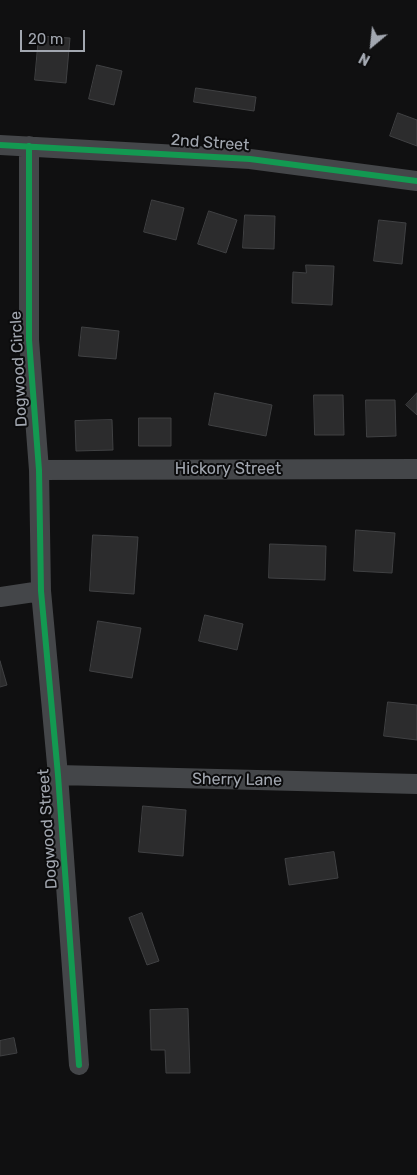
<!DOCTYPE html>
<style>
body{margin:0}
#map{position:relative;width:417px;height:1175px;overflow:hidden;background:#101011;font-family:Rubik,sans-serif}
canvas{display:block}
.north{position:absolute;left:347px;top:20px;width:50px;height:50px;-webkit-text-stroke:4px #0b0b0c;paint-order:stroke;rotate:208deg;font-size:14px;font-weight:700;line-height:20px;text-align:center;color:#a2a7b0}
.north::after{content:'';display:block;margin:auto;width:18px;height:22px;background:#a2a7b0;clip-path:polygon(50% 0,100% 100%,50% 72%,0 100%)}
.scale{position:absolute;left:20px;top:30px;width:65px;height:22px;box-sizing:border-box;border:2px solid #a2a7b0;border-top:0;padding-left:6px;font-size:15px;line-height:18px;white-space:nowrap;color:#a2a7b0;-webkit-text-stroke:4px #0b0b0c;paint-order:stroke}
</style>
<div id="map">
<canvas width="417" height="1175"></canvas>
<div class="north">N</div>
<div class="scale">20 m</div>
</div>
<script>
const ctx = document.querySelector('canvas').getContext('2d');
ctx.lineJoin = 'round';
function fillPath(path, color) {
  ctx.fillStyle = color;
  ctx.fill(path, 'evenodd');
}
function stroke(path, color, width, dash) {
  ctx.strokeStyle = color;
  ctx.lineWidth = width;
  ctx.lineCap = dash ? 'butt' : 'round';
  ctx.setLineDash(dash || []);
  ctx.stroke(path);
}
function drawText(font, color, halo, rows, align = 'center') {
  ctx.font = font + ' Rubik,sans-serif';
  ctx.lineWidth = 4;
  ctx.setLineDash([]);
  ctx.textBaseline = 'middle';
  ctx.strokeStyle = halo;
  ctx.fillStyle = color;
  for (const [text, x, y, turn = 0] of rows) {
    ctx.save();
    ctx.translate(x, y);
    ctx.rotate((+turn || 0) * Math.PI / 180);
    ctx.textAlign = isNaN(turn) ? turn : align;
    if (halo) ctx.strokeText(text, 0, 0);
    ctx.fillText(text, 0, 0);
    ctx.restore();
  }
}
const building = new Path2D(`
 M 39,36 L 70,38 L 66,83 L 35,80 Z
 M 97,65 L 122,71 L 114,105 L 89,99 Z
 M 196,88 L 256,97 L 254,111 L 194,102 Z
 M 398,113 L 417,120 L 417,146 L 390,136 Z
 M 152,200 L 184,208 L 176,240 L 144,232 Z
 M 209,211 L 237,220 L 226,253 L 198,244 Z
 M 245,215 L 275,216 L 274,249 L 243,248 Z
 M 379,220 L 406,223 L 402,264 L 374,261 Z
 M 306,265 L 334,266 L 332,305 L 292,303 L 293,272 L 306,273 Z
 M 82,327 L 119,331 L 116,359 L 79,356 Z
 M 215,393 L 272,405 L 266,436 L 209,425 Z
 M 417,393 L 417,415 L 406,405 Z
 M 314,395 L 343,395 L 344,435 L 315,435 Z
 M 366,400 L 395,400 L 396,436 L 367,437 Z
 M 139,418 L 171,418 L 171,446 L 139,446 Z
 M 112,420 L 113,450 L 76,451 L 75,421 Z
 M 356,530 L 395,533 L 392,573 L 354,571 Z
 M 93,535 L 138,537 L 134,594 L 90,591 Z
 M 270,544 L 326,546 L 325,580 L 269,578 Z
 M 205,615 L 243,624 L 237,650 L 199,641 Z
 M 98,621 L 141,628 L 132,678 L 90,671 Z
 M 0,661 L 7,685 L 0,687 Z
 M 388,702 L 417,705 L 417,740 L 384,736 Z
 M 143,806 L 186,810 L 183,856 L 139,852 Z
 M 334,852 L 338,878 L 289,885 L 285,859 Z
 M 142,913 L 159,961 L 147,965 L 129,918 Z
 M 188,1009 L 190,1073 L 166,1073 L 165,1050 L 151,1050 L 150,1010 Z
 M 14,1038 L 17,1053 L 0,1056 L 0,1041 Z`);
fillPath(building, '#2c2c2d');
stroke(building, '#404143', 1);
stroke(new Path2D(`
 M 0,145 L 250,159 L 417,181
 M 29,146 L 29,340 L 39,470 L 41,591 L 58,775 L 79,1065
 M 39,470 L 417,469
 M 0,597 L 41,591
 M 58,775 L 417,784`), '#444649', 20);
stroke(new Path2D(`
 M 0,145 L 250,159 L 417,181
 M 29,146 L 29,340 L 39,470 L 41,591 L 58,775 L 79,1065`), '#139951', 6);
drawText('16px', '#a2a7b0', '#0b0b0c', [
 ["2nd Street",210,143,4],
 ["Dogwood Circle",19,369,-93],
 ["Hickory Street",228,469],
 ["Sherry Lane",237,780,1],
 ["Dogwood Street",48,829,-94]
]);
</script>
